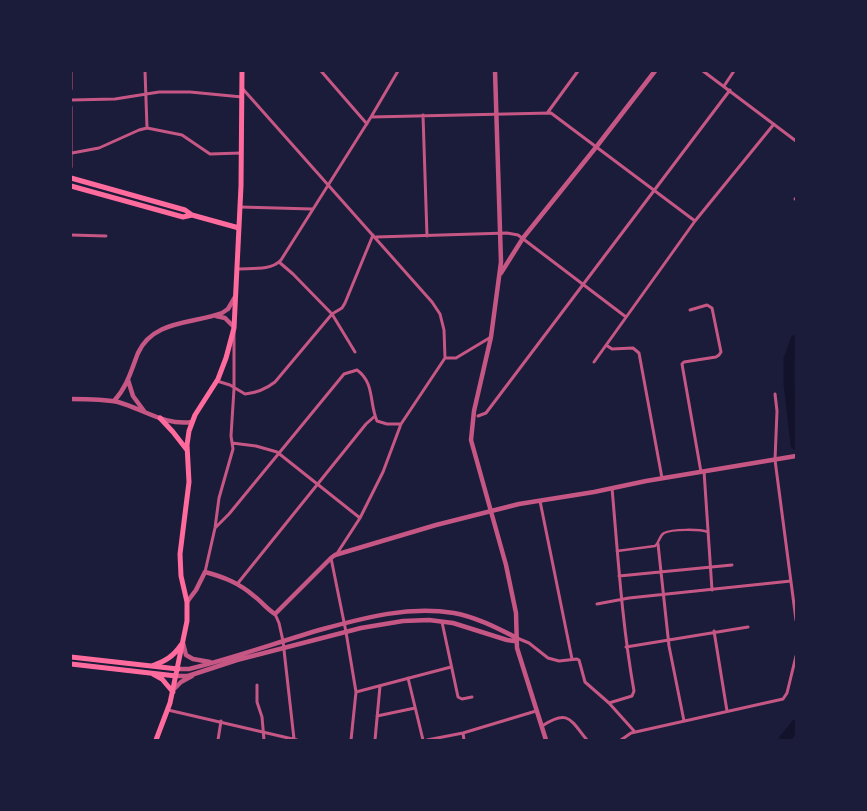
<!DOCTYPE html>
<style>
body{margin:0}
#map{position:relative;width:867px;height:811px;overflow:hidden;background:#1b1b3a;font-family:"Times New Roman",serif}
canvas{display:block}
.frame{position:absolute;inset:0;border:72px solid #1b1b3a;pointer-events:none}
</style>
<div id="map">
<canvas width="867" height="811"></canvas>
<div class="frame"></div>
</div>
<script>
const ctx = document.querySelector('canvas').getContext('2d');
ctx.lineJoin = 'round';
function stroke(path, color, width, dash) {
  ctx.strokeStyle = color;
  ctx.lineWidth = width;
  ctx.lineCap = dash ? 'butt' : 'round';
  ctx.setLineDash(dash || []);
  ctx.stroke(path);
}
stroke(new Path2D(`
 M 796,340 L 789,359 L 789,383 L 796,444
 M 784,740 L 796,725`), '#12122b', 11);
stroke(new Path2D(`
 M 617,551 L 655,546 C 660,542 659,536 664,533 C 672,529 700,529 708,532`), '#c65784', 2.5);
stroke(new Path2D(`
 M 145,71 L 147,128
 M 321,71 L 367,124
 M 703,71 L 796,141
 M 724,86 L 734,71
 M 242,88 L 432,302 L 440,314 L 444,330 L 445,358 L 401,424 L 383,472 L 360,518 L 336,555
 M 71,89 L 71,71
 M 71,100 L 115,99 L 159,92 L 190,92 L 242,97
 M 71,107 L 71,167
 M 548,112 L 578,71
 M 423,115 L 427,236
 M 371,117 L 551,113 L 695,221
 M 72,153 L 99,148 L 139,130 L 147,128 L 182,135 L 210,154 L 241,153
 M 795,199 L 796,198
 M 240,207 L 312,209
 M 71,235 L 106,236
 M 376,237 L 507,233 L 518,235 L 626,317
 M 279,262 L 293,274 L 332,314 L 342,308 L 345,303 L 373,235
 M 237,269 C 251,268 271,271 281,260 L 371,117 L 398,71
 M 690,310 L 707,305 L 712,308 L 721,352 L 719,355 L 716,357 L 684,362 L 682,364 L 701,472
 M 606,345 L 612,349 L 633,348 L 639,353 L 662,478
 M 445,358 L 456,358 L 491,337
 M 594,362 L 695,221 L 774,124
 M 217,381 L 230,385 L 245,394 C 256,393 266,389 275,382 L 332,314 L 355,352
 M 775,394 L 777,411 L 775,460 L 796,620
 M 478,416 L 486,413 L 730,90
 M 232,443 L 256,446 L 277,452 L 360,518
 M 704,471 L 712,590
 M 540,501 L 572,659
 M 215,528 L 229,514 L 344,374 L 357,370 C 375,383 369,403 377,421 L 387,424 L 401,424
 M 658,544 L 669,646 L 684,721
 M 331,558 L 346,632 L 356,692 L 351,740
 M 205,572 L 215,528 L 219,498 L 233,449 L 231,436 L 234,389 L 234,332
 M 619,576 L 732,565
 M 238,583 L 366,424 L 375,416
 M 597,604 L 629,598 L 791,581
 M 275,614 L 279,623 L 283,641 L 294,739
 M 442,622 L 458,697 L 462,699 L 472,697
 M 714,631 L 727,711
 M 517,638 L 529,643 L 548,658 L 559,661 L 577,659 L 579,660 L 585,682 L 609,703 L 635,732
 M 626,647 L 748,627
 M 408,678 L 423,740
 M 257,685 L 257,702 L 262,717 L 264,740
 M 356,692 L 451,667
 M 609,703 L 632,696 L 634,691 C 622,624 618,556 612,488
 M 168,710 L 297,740
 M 377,716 L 415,708
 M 542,726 C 568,709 570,719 587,740
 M 463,733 L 464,740
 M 218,740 L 221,721
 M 375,740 L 380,686
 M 427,740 L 463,733 L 536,711
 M 621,740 L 631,733 L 783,699 L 787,693 L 796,656`), '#c65784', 3);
stroke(new Path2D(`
 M 495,71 L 501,262 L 491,337 L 474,411 L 471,440 L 506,565 L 516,613 L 517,648 L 546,740
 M 501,273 L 523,238 L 597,146 L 655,71
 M 216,316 L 225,318 L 234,327
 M 128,380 L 133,396 L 144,411
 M 71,399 C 86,399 103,399 118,402 C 143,409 165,426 192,422
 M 114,401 C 127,387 131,371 138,353 C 153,320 192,324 222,313 L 228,309 L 235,297
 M 187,602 L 196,590 L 205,572 C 224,577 239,583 254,596 C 262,602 267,609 275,614 L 331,558 L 335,555 L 436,525 L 519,504 L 594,492 L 646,481 L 796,456
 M 183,643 L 186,655 L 193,659 L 210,662
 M 178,669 L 189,669 C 234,658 278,642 323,629 C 367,617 408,606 454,613 C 476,617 497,628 517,638
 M 176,676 L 188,676 L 237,660 L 361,628 L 403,621 L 429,620 L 453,623 L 507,640 L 514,641 L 517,638
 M 173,690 L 181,682 L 192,676`), '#c65784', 4.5);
stroke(new Path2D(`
 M 71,178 L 185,210 L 192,215
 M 71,186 L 183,217 L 192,215 L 239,228
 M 160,418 L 173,432 L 187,450
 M 71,657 L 178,669
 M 71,664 L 176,676
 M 152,666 C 165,661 173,657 181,645
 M 153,674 L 162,679 L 173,692
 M 156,740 L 170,703 L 187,621 L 187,602 L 181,576 L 180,554 L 189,482 L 187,445 L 189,431 L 195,415 L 218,379 L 226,358 L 234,328 L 241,186 L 242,71`), '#ff6b9d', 5);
</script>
